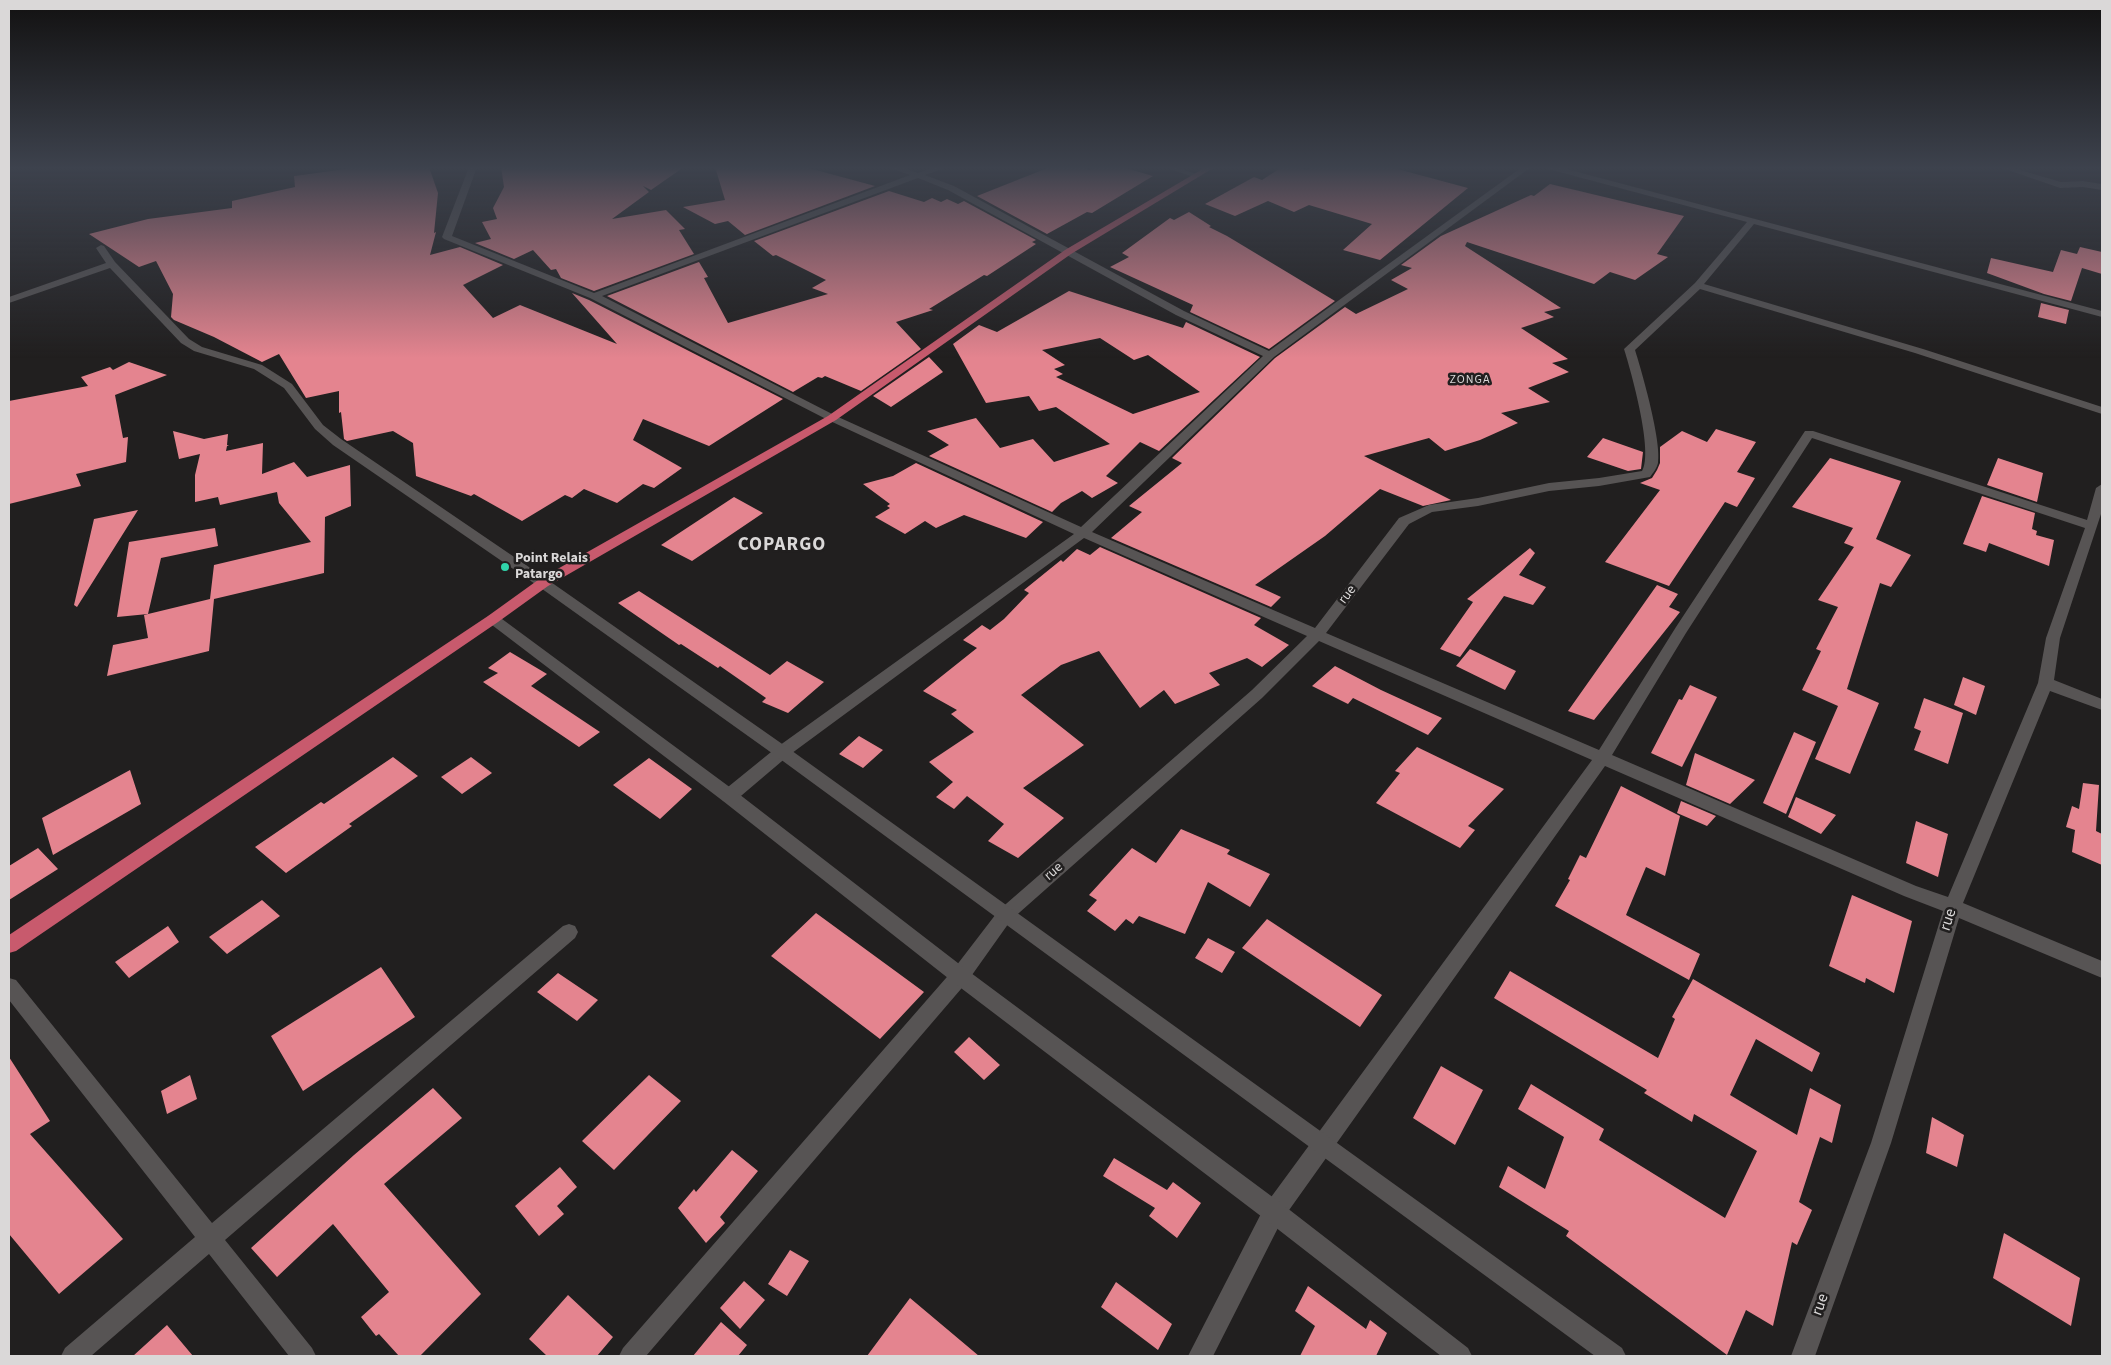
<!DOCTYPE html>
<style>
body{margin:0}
#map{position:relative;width:2111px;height:1365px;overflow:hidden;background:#211f1f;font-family:"Source Sans 3",sans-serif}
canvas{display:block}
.frame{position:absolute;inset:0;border:10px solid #dad8d8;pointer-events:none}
</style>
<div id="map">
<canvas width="2111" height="1365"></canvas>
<div class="frame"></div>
</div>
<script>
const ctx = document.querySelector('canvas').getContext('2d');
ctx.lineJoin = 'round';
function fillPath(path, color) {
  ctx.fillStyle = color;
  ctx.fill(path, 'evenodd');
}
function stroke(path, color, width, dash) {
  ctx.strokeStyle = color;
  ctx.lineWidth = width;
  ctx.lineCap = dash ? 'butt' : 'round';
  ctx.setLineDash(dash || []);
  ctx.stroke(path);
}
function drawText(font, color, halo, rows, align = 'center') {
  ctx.font = font + ' "Source Sans 3",sans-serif';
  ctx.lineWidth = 5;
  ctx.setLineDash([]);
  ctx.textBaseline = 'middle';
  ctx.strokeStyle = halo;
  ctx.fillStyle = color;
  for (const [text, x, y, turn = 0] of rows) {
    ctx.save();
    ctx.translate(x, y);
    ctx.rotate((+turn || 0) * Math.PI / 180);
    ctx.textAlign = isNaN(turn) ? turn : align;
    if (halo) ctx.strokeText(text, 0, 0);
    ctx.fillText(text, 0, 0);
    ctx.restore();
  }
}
fillPath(new Path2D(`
 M 361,167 L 429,167 L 438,193 L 434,233 L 436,232 L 430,255 L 460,247 L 503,265 L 463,285 L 493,318 L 520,305 L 617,344 L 572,293 L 589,300 L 783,399 L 709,446 L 643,419 L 633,440 L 682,468 L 654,488 L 643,484 L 617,503 L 584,489 L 572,498 L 565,495 L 522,521 L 474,494 L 471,496 L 416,476 L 413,443 L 393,431 L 347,441 L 344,439 L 341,412 L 339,413 L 339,391 L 306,398 L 279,354 L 262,362 L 214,337 L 174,320 L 171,317 L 173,294 L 156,261 L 139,267 L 89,234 L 148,219 L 232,208 L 232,201 L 295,187 L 294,176 Z
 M 501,167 L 684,167 L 651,190 L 643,186 L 649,192 L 612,219 L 666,210 L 685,229 L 679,230 L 694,254 L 594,291 L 561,278 L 556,269 L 551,270 L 533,250 L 514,259 L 475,243 L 491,239 L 482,222 L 497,219 L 493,208 L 504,187 Z
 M 715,167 L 805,167 L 875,186 L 745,235 L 728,221 L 715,224 L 683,207 L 725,200 Z
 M 1050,167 L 1081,167 L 1089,170 L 1096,167 L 1122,167 L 1153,176 L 1092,213 L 1087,212 L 1047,234 L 977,196 Z
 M 1282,167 L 1294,167 L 1307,170 L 1312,167 L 1390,167 L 1468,188 L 1380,260 L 1343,250 L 1372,224 L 1309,205 L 1294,212 L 1268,201 L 1235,216 L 1205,204 L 1254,177 L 1262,180 Z
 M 1550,184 L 1684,216 L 1657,254 L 1668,257 L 1635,280 L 1610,272 L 1594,284 L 1467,242 L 1465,246 L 1561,308 L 1544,312 L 1554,317 L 1521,328 L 1568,359 L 1552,363 L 1569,372 L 1528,388 L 1550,402 L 1501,413 L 1518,423 L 1480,440 L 1445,451 L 1429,438 L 1364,456 L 1451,500 L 1423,506 L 1380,489 L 1325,536 L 1255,585 L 1281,597 L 1271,607 L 1111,538 L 1142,512 L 1129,506 L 1182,463 L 1172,458 L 1275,358 L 1345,307 L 1356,314 L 1408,289 L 1391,280 L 1412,268 L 1401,265 L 1441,236 L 1531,195 L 1534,196 Z
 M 889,191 L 924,202 L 932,198 L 941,202 L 947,199 L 958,204 L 964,201 L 1036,240 L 1032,242 L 1036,244 L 987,276 L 984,275 L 929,309 L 933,310 L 896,322 L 921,349 L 861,391 L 825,376 L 822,378 L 818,377 L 793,392 L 607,296 L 699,262 L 708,277 L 704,278 L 728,323 L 828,294 L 812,288 L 826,280 L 776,255 L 773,256 L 754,241 Z
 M 1189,212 L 1211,226 L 1209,227 L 1227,236 L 1335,301 L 1269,349 L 1190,312 L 1193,305 L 1110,267 L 1129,257 L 1122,253 L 1170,218 L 1174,220 Z
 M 2080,247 L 2102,252 L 2102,274 L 2082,268 L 2071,301 L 2044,294 L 1987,273 L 1991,258 L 2053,272 L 2061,250 L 2077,254 Z
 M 1069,291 L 1183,328 L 1186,322 L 1260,357 L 1159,451 L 1140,442 L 1106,476 L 1118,483 L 1092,498 L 1082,491 L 1061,503 L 1052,512 L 929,456 L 949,445 L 927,431 L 976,418 L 1000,448 L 1033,439 L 1054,462 L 1110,444 L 1056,407 L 1039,411 L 1029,396 L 986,403 L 953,344 L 979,325 L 997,332 ZM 1100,338 L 1134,360 L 1148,355 L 1200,392 L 1133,414 L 1056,377 L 1063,374 L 1054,369 L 1065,365 L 1042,350 Z
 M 2041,303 L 2069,310 L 2066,324 L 2038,317 Z
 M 929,357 L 943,372 L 891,407 L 873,396 Z
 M 129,362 L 167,375 L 115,395 L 123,438 L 128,437 L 126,462 L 76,474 L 81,486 L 9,504 L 9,401 L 88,386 L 81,377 L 110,367 L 113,370 Z
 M 1716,429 L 1756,442 L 1737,472 L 1755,478 L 1737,507 L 1725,502 L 1669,586 L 1605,562 L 1660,490 L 1640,483 L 1652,478 L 1657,470 L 1660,463 L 1660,447 L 1682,431 L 1707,442 Z
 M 173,431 L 204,439 L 228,434 L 227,445 L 229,446 L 227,446 L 226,451 L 263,443 L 262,474 L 294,462 L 307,477 L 350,465 L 351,506 L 325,517 L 324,573 L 214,599 L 209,651 L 107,676 L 113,645 L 148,638 L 144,615 L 210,599 L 214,565 L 311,542 L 279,503 L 277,492 L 220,505 L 218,497 L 195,502 L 195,475 L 200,454 L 179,459 Z
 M 1603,438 L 1643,452 L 1641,469 L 1628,471 L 1587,457 Z
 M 1830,458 L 1901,481 L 1876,539 L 1911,555 L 1891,587 L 1880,583 L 1847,689 L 1879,703 L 1850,774 L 1815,759 L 1838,706 L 1802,690 L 1821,651 L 1816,649 L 1838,607 L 1818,600 L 1854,547 L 1844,543 L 1853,528 L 1792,507 Z
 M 1998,458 L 2043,473 L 2037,502 L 1987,485 Z
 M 916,463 L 1043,522 L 1026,538 L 964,515 L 936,528 L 925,521 L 905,534 L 875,517 L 890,508 L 887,506 L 890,504 L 863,484 L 893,476 Z
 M 1982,496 L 2035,513 L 2032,529 L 2037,531 L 2036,535 L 2054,540 L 2049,566 L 1989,543 L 1986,552 L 1963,544 Z
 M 734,497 L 763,513 L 692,561 L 661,545 Z
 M 138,510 L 77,607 L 74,605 L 94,519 Z
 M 215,528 L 218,546 L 161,558 L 148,614 L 117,617 L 129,542 Z
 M 1100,547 L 1261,618 L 1254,625 L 1289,645 L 1262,667 L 1247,658 L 1209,673 L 1220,685 L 1175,704 L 1164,690 L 1140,708 L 1099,651 L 1061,665 L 1021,695 L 1084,745 L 1023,788 L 1064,818 L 1018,858 L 988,841 L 1004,824 L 967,796 L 954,809 L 936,797 L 953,782 L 929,762 L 974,732 L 951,714 L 957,710 L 923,691 L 977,648 L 963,640 L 982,625 L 990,630 L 1004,619 L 1029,593 L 1024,590 L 1061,560 L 1063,562 L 1077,549 L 1090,555 Z
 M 1530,548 L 1535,553 L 1519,575 L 1546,587 L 1533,605 L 1504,596 L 1460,657 L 1440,649 L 1473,602 L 1467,599 Z
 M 1657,585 L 1678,594 L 1669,607 L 1680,612 L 1594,720 L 1568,711 Z
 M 639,591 L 770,675 L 787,661 L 824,682 L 788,713 L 762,702 L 766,698 L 720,666 L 718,668 L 681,644 L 679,645 L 618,603 Z
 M 1470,649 L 1516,671 L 1505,690 L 1456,666 Z
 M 510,652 L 547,674 L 531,686 L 600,732 L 579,747 L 483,682 L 498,673 L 488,668 Z
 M 1335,666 L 1381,690 L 1442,718 L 1428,735 L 1353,698 L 1348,704 L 1312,686 Z
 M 1963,677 L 1985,686 L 1976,715 L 1954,705 Z
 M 1690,685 L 1717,697 L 1682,767 L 1651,753 L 1679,699 L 1682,700 Z
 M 1924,698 L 1963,713 L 1948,764 L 1914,750 L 1921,731 L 1914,728 Z
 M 1794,732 L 1816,742 L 1786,814 L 1763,803 Z
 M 859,736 L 883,750 L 863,768 L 839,754 Z
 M 1417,747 L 1504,789 L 1468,826 L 1475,830 L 1460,848 L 1376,803 L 1400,773 L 1395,771 Z
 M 1695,753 L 1755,780 L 1730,804 L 1686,785 Z
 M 393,757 L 418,776 L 349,824 L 352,826 L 286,873 L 255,847 L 321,802 L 324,804 Z
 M 471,757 L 492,773 L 462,794 L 441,777 Z
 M 649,758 L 692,789 L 660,819 L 613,785 Z
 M 130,770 L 141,804 L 53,855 L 42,818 Z
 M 2083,783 L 2099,785 L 2096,831 L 2102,834 L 2102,865 L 2072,852 L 2075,830 L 2066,827 L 2072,806 L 2079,809 Z
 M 1621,786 L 1680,816 L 1665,876 L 1646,867 L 1626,915 L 1700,954 L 1689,980 L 1555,906 L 1570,880 L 1568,879 L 1580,855 L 1586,858 Z
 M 1796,797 L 1836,815 L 1821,834 L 1788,817 Z
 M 1681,801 L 1716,816 L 1707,826 L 1677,813 Z
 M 1916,821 L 1948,834 L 1938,877 L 1906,863 Z
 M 1181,829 L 1230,850 L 1227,854 L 1270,874 L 1250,907 L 1208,882 L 1185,934 L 1139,916 L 1133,924 L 1126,919 L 1115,931 L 1087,911 L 1097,900 L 1089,895 L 1132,848 L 1156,863 Z
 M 38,848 L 58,869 L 9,900 L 9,866 Z
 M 1852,895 L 1912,921 L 1894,993 L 1866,978 L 1865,983 L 1829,966 Z
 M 262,900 L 280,916 L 227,954 L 209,937 Z
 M 816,913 L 924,992 L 880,1039 L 771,956 Z
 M 1267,919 L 1382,995 L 1360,1027 L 1242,948 Z
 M 168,926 L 179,942 L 129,978 L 115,962 Z
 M 1208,938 L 1235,952 L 1222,973 L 1195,958 Z
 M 381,967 L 415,1017 L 303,1091 L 271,1036 Z
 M 1510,971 L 1658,1058 L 1675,1019 L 1672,1017 L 1693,979 L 1820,1053 L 1812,1072 L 1756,1039 L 1730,1095 L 1797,1135 L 1810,1088 L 1841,1105 L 1832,1143 L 1820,1137 L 1799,1202 L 1812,1210 L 1797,1245 L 1792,1242 L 1773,1326 L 1746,1310 L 1727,1355 L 1566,1236 L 1569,1231 L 1499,1187 L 1508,1166 L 1545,1189 L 1564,1137 L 1518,1109 L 1531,1084 L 1604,1129 L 1599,1140 L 1725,1218 L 1757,1151 L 1694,1114 L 1692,1122 L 1644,1093 L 1647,1090 L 1494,998 Z
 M 558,973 L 598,1000 L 577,1021 L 537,992 Z
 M 969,1037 L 1000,1065 L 984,1080 L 954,1052 Z
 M 9,1057 L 50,1121 L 30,1134 L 123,1239 L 59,1294 L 9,1234 Z
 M 1441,1066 L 1483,1090 L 1455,1145 L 1413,1118 Z
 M 190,1075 L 197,1099 L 167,1114 L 161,1091 Z
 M 649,1075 L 681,1101 L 614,1170 L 582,1141 Z
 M 433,1088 L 462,1118 L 384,1184 L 481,1294 L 420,1356 L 399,1356 L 379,1334 L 376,1336 L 361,1317 L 389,1292 L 333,1224 L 277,1277 L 251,1248 L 354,1155 Z
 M 1932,1117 L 1964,1135 L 1957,1167 L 1926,1153 Z
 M 732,1150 L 758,1171 L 720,1217 L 725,1223 L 706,1243 L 678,1208 L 694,1189 L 696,1192 Z
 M 1114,1158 L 1167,1190 L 1173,1182 L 1201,1203 L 1177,1238 L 1149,1216 L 1155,1208 L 1103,1176 Z
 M 560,1167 L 577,1187 L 557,1206 L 564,1214 L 539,1236 L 515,1206 Z
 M 2004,1233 L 2080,1278 L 2071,1326 L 1993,1278 Z
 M 790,1250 L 809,1261 L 787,1296 L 768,1284 Z
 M 744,1281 L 765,1300 L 740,1329 L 720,1308 Z
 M 1116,1282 L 1172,1324 L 1158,1350 L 1101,1307 Z
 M 1308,1286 L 1366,1329 L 1370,1320 L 1387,1333 L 1376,1356 L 1300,1356 L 1315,1326 L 1295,1311 Z
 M 568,1295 L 613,1337 L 597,1356 L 547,1356 L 529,1339 Z
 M 910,1298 L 979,1356 L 867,1356 Z
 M 721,1322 L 747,1345 L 738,1356 L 693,1356 Z
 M 167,1325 L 193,1356 L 133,1356 Z`), '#e4848f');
fillPath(new Path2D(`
 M 469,167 L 477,167 L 452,236 L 594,293 L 910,175 L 892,169 L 891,167 L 901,167 L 918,173 L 934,167 L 944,167 L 943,169 L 925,175 L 954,186 L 1184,311 L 1269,351 L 1522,167 L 1531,167 L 1274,357 L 1092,532 L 1315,628 L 1399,518 L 1429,505 L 1478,498 L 1549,483 L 1599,478 L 1642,471 C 1654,453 1631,371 1624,349 L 1695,283 L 1747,222 L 1548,169 L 1547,167 L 1559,167 L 2102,311 L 2102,317 L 1754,224 L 1704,284 L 1923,349 L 2102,407 L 2102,414 L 1915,353 L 1700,289 L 1635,350 C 1642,372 1662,442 1658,463 C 1657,468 1653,473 1650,477 L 1599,486 L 1549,491 L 1478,506 L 1432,512 L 1409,524 L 1326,633 L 1599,750 L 1676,627 L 1805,431 L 1813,431 L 2087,520 L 2096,488 L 2102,484 L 2102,511 L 2060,638 L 2054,680 L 2102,699 L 2102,710 L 2050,691 L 1963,903 L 2102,961 L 2102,978 L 1959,918 L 1891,1143 L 1815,1356 L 1791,1356 L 1871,1143 L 1943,911 L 1904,896 L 1605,766 L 1282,1220 L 1213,1356 L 1188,1356 L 1266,1204 L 1592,760 L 1319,641 L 1262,698 L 1011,920 L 967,982 L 646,1356 L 619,1356 L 623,1348 L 953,970 L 999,910 L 1252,690 L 1307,636 L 1084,538 L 788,756 L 735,801 L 729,802 L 723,801 L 721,796 L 723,791 L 776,748 L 1074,534 L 828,420 L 590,298 L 444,239 L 442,237 ZM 918,178 L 948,190 L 1176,315 L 1263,356 L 1081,527 L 836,416 L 602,296 ZM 1812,438 L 2085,528 L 2046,638 L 2038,683 L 1948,897 L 1916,886 L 1612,755 L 1686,633 Z
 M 1164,167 L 1175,167 L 1200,175 L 1196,178 Z
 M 1999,167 L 2010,167 L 2061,182 L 2083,181 L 2102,184 L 2102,190 L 2083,187 L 2060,188 Z
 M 101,245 L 104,246 L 115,262 L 189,339 L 202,347 L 262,365 L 292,384 L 323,425 L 341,439 L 548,580 L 550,583 L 548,586 L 538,586 L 333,445 L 315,429 L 284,388 L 254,369 L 194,351 L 181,343 L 110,268 L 9,303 L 9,297 L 106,263 L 96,248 Z
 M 569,924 L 575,926 L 578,932 L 575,938 L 225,1240 L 312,1348 L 316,1356 L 289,1356 L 209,1254 L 91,1356 L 61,1356 L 65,1348 L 195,1237 L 9,1000 L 9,978 L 16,980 L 212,1223 L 563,926 Z`), '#575454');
fillPath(new Path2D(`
 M 543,579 L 548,580 L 788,748 L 1622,1348 L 1626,1356 L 1595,1356 L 776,756 L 538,586 L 536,583 L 538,580 Z
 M 493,614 L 498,616 L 735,791 L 967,970 L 1282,1204 L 1468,1348 L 1472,1356 L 1441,1356 L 1266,1220 L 953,982 L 723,801 L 488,622 L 486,619 L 488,616 Z`), '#575454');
fillPath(new Path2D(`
 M 1206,167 L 1215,167 L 1071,254 L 836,420 L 548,586 L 498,622 L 16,951 L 9,953 L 9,935 L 488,616 L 538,580 L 828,416 L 1065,250 Z`), '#c85a6d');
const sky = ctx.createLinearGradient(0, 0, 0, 358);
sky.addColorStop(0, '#121111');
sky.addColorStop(0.47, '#3d424d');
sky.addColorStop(1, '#3d424d00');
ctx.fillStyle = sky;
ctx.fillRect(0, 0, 2111, 358);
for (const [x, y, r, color] of [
 [505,567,5,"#30d4aa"]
]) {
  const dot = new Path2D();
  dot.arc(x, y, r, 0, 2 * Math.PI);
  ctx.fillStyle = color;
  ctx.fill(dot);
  stroke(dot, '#211f1f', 2);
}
ctx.letterSpacing = '1px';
drawText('12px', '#dad8d8', '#211f1f', [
 ["ZONGA",1470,380]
]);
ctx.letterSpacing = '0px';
drawText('bold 14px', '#dad8d8', '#211f1f', [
 ["Point Relais",515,559],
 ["Patargo",515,575]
], 'left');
drawText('14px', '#dad8d8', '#211f1f', [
 ["rue",1348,595,-53],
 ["rue",1054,872,-41]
]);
drawText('16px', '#dad8d8', '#211f1f', [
 ["rue",1949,920,-72],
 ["rue",1821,1305,-70]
]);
ctx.letterSpacing = '1px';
drawText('bold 19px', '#dad8d8', '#211f1f', [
 ["COPARGO",782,546]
]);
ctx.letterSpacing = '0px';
</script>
